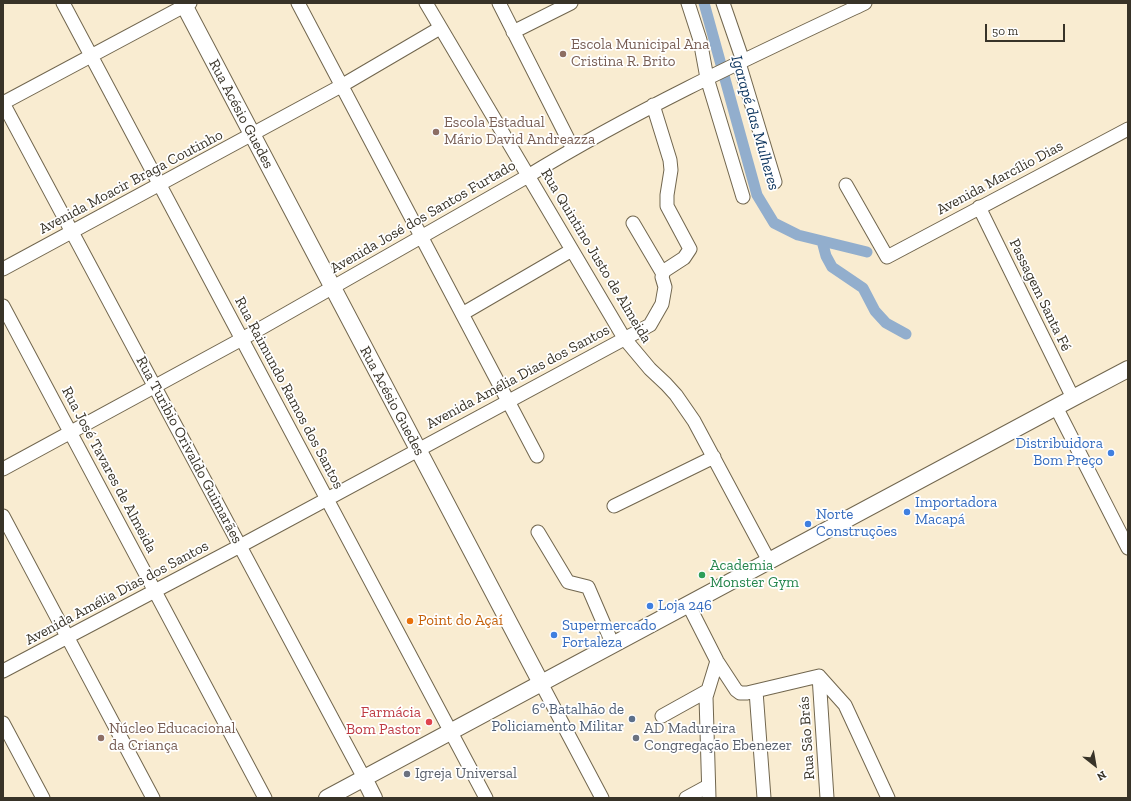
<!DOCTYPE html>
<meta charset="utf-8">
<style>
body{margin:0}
#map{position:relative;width:1131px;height:801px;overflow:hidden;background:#f9ecd1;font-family:"Zilla Slab",serif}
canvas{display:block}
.frame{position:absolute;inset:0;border:4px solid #383328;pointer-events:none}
.north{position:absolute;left:1075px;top:745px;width:40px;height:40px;-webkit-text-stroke:3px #fff;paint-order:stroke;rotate:149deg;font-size:11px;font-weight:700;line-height:16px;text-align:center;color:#383328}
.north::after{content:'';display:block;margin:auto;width:14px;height:18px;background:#383328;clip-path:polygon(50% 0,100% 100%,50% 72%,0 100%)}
.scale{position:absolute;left:985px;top:24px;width:80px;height:18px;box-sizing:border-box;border:2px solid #383328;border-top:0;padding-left:5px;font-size:12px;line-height:14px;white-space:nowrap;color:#383328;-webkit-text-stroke:3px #fff;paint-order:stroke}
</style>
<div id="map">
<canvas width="1131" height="801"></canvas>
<div class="frame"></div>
<div class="north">N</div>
<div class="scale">50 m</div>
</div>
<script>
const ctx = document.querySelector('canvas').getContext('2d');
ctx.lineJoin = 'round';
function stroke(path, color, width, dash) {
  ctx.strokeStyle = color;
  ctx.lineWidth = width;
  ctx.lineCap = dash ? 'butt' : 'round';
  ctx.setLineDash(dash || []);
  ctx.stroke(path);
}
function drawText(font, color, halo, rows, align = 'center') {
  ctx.font = font + ' "Zilla Slab",serif';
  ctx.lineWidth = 3.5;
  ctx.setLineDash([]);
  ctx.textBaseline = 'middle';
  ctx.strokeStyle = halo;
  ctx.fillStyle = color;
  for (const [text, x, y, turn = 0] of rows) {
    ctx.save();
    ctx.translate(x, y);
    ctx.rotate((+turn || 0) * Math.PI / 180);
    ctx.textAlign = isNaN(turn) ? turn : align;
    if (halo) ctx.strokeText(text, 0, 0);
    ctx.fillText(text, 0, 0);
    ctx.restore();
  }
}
stroke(new Path2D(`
 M 704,3 L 757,195 L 774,223 L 798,235 L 867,252
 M 822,241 L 826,256 L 832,267 L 863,288 L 875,311 L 886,323 L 906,334`), '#92aecd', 11);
const minor = new Path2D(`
 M 63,3 L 486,798
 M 298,3 L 537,456
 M 426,3 L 624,338 L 650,369 L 666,384 L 676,395 L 694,421 L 769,561
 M 499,3 L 573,149
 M 688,3 L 700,40 L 707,78 L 743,197
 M 723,3 L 743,61
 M 513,32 L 571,3
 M 739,63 L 775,182
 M 3,103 L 364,778
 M 3,103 L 190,3
 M 846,185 L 887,257 L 1128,129
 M 979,207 L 1073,398
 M 633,223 L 663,274
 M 3,269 L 341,86 L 440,28
 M 3,306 L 265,798
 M 462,314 L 572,250
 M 1056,407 L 1128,548
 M 3,469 L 242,339 L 528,176 C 636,110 750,57 865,3
 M 614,506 L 714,457
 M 3,516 L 153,798
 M 538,532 L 568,582 L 588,587 L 613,645
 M 688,604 L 717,661 L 736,690 L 740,693 L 747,693 L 819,676
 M 3,671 L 240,546 L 650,325 L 662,304 L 665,287 L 662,277 L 664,271 L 684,258 L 690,249 L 667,206 L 667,195 L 671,170 L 670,160 L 653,105
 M 819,676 L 845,705 L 888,798
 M 819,676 L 827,798
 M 541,683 L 602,798
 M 756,691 L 764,798
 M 662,716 L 707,691
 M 3,723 L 43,798
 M 686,798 L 708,786
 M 709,798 L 706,697 L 717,661`);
const tertiary = new Path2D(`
 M 183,3 L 541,683
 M 364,778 L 374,798
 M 327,798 L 1073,398 L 1128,369`);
stroke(minor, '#71664e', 15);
stroke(tertiary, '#71664e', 18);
stroke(minor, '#fff', 13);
stroke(tertiary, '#fff', 16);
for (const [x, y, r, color] of [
 [563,54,4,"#8d6e63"],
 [436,132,4,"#8d6e63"],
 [1111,453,4,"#3f7fe0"],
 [907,512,4,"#3f7fe0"],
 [808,524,4,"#3f7fe0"],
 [702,575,4,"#2e9e5b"],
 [650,606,4,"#3f7fe0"],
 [410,621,4,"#e8710a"],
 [554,635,4,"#3f7fe0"],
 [632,719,4,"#5c6f8a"],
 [429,722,4,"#e0444e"],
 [101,738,4,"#8d6e63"],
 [636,738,4,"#6b7280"],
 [407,774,4,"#6b7280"]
]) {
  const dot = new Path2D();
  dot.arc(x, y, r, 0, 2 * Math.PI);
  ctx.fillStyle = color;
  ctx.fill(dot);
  stroke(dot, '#fff', 1.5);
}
drawText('15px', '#785e54', '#fff', [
 ["Escola Municipal Ana",571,45],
 ["Cristina R. Brito",571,62],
 ["Escola Estadual",444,123],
 ["Mário David Andreazza",444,140],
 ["Núcleo Educacional",109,729],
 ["da Criança",109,746]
], 'left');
drawText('15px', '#383328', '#fff', [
 ["Rua Acésio Guedes",241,114,62],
 ["Avenida Marcílio Dias",1000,178,-28],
 ["Avenida Moacir Braga Coutinho",131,182,-28],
 ["Avenida José dos Santos Furtado",423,217,-30],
 ["Rua Quintino Justo de Almeida",596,256,59],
 ["Passagem Santa Fé",1040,295,64],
 ["Avenida Amélia Dias dos Santos",518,377,-28],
 ["Rua Raimundo Ramos dos Santos",289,393,62],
 ["Rua Acésio Guedes",392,401,62],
 ["Rua Turibio Orivaldo Guimarães",189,450,62],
 ["Rua José Tavares de Almeida",109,470,62],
 ["Avenida Amélia Dias dos Santos",117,593,-28],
 ["Rua São Brás",807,738,-94]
]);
drawText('15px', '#366cbe', '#fff', [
 ["Distribuidora",1103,444,"right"],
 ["Bom Preço",1103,461,"right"],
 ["Importadora",915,503],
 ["Macapá",915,520],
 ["Norte",816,515],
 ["Construções",816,532],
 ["Loja 246",658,606],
 ["Supermercado",562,626],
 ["Fortaleza",562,643]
], 'left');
drawText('15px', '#27864d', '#fff', [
 ["Academia",710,566],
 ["Monster Gym",710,583]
], 'left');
drawText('15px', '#c56008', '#fff', [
 ["Point do Açaí",418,621]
], 'left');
drawText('15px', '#4e5e75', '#fff', [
 ["6º Batalhão de",624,710],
 ["Policiamento Militar",624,727]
], 'right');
drawText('15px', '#be3a42', '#fff', [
 ["Farmácia",421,713],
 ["Bom Pastor",421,730]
], 'right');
drawText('15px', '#5b616d', '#fff', [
 ["AD Madureira",644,729],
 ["Congregação Ebenezer",644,746],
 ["Igreja Universal",415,774]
], 'left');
drawText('italic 16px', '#0b335d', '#fff', [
 ["Igarapé das Mulheres",755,123,74]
]);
</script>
